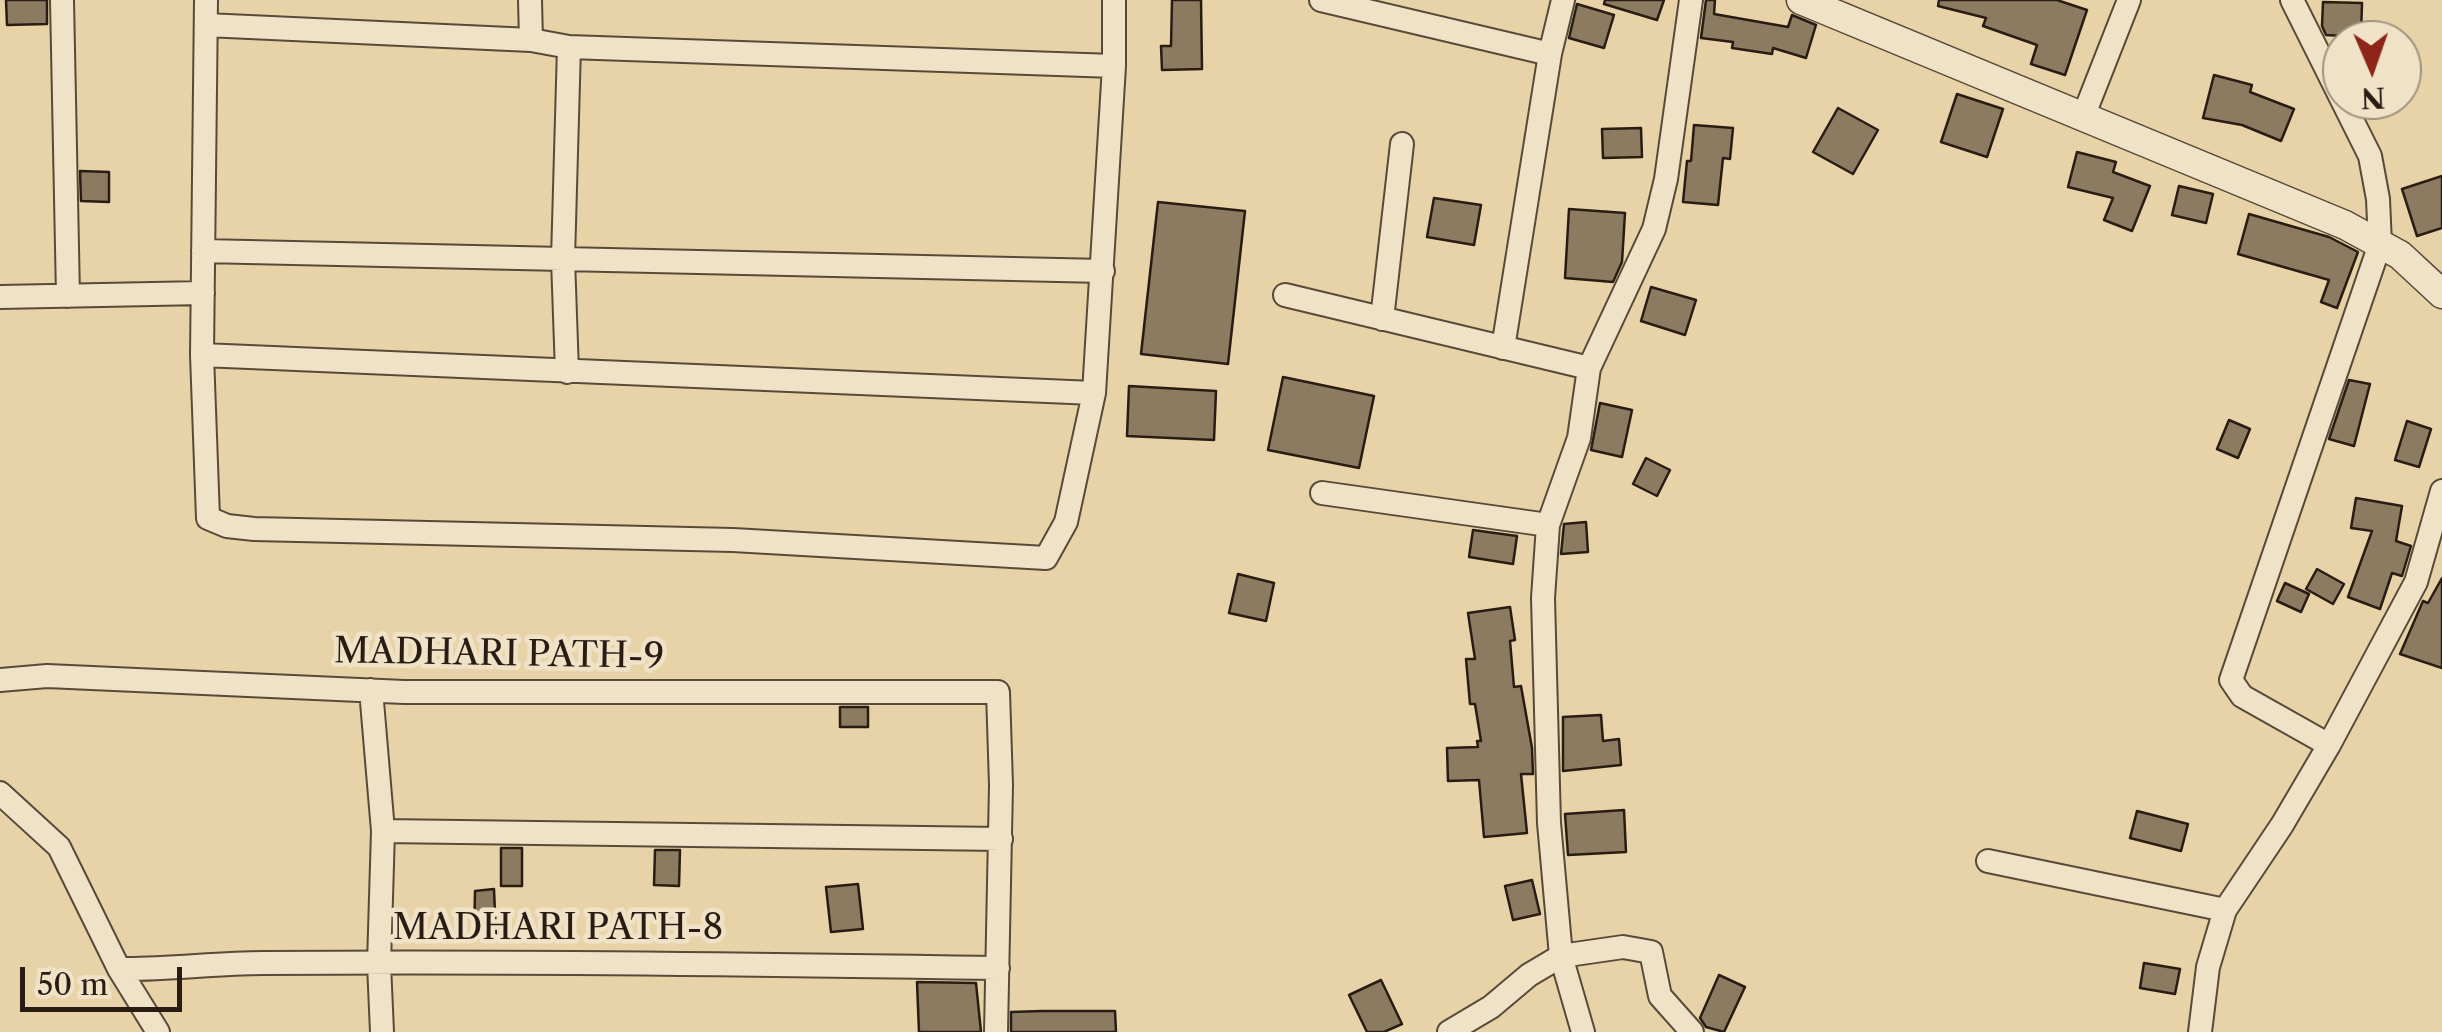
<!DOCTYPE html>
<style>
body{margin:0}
#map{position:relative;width:2442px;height:1032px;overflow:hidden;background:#e7d3a7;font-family:"Libre Caslon Text",serif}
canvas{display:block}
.north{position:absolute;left:2322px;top:20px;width:100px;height:100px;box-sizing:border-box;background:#efe2c6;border:2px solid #a0937e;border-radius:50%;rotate:178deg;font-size:28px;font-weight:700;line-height:40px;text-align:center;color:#291c13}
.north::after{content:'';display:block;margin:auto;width:35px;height:45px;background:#8f2418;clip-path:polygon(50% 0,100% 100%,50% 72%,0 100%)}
.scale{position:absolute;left:20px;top:967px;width:162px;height:45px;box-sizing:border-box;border:5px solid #291c13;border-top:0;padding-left:12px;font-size:30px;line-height:35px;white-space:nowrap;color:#291c13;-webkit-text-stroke:8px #efe2c6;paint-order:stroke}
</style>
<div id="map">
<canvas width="2442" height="1032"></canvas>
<div class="north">N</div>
<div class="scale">50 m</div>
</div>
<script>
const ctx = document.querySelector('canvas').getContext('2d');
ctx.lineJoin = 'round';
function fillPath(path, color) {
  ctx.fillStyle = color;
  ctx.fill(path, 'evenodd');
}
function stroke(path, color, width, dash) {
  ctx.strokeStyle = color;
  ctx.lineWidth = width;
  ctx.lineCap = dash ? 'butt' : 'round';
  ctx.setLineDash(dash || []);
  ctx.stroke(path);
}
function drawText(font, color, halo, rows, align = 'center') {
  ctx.font = font + ' "Libre Caslon Text",serif';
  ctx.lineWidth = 9;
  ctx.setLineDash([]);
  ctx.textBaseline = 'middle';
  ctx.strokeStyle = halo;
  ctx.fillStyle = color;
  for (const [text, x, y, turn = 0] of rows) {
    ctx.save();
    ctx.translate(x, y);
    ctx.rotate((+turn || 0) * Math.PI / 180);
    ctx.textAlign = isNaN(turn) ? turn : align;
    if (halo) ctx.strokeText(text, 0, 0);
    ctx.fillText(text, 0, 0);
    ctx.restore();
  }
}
const building = new Path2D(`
 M 6,0 L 47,0 L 47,24 L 7,25 Z
 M 1172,0 L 1201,0 L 1202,69 L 1162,70 L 1161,46 L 1171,46 Z
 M 1605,0 L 1664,0 L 1657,20 L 1604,4 Z
 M 1706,0 L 1715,0 L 1714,14 L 1788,27 L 1792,15 L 1816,25 L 1806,58 L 1773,48 L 1772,54 L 1732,48 L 1733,42 L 1701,38 Z
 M 1939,0 L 2057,0 L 2087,10 L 2065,75 L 2031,64 L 2037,45 L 1983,26 L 1986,18 L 1938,6 Z
 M 2323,2 L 2362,3 L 2361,37 L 2326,35 L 2322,26 Z
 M 1577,4 L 1614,15 L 1604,48 L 1569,38 Z
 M 2214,75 L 2252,85 L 2250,92 L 2294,109 L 2281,141 L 2242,125 L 2203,118 Z
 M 1957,94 L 2003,109 L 1987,157 L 1941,142 Z
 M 1838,108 L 1878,130 L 1853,174 L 1813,152 Z
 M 1694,125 L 1733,128 L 1730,159 L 1723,158 L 1718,205 L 1683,202 L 1687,161 L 1691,161 Z
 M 1641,128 L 1642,157 L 1603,158 L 1602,129 Z
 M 2077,152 L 2116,162 L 2113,172 L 2150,186 L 2132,231 L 2104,220 L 2113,198 L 2068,187 Z
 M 80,171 L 109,172 L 109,202 L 81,201 Z
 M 2442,176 L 2442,228 L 2417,236 L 2402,189 Z
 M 2179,186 L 2213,194 L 2206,223 L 2172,215 Z
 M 1434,198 L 1481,205 L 1474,245 L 1427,237 Z
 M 1158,202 L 1245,211 L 1228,364 L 1141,354 Z
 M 1569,209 L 1625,213 L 1622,262 L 1613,282 L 1565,278 Z
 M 2249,214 L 2329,237 L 2358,252 L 2337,308 L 2321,302 L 2329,280 L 2238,254 Z
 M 1651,287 L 1696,300 L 1685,335 L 1641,321 Z
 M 1283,377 L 1374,396 L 1359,468 L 1268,450 Z
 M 2349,380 L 2370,384 L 2354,446 L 2329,439 Z
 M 1129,386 L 1216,391 L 1214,440 L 1127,436 Z
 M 1600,403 L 1632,410 L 1622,457 L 1591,450 Z
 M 2229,420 L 2250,429 L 2238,458 L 2217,449 Z
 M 2407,421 L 2431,429 L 2419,467 L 2395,460 Z
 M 1646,458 L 1670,470 L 1657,496 L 1633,484 Z
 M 2356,498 L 2402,506 L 2396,541 L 2411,546 L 2402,576 L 2392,573 L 2380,609 L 2348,597 L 2372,531 L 2351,528 Z
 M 1586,522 L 1588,552 L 1561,554 L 1564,524 Z
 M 1473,530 L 1517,536 L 1513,564 L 1469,557 Z
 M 2317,569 L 2344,584 L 2333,604 L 2306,589 Z
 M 1238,574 L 1274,583 L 1266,621 L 1229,613 Z
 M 2442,578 L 2442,668 L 2400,654 L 2423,601 L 2428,603 Z
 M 2285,583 L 2309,594 L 2301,612 L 2277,601 Z
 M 1510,607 L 1515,640 L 1510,641 L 1514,687 L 1521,686 L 1532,748 L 1533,774 L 1521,774 L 1527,833 L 1484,837 L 1479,780 L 1448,781 L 1447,748 L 1478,747 L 1477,741 L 1481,741 L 1475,704 L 1470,704 L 1466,659 L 1475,659 L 1468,613 Z
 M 840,707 L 868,707 L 868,727 L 840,727 Z
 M 1601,715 L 1603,741 L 1619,739 L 1621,765 L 1563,771 L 1563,717 Z
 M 1624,810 L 1626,852 L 1568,855 L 1565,814 Z
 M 2137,811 L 2188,824 L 2181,851 L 2130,838 Z
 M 501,848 L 522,848 L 522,886 L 501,886 Z
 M 655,850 L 680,850 L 679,886 L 654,885 Z
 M 1532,880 L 1540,914 L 1513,920 L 1505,886 Z
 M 858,884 L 863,929 L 831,932 L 826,887 Z
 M 494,889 L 496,938 L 474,939 L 475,891 Z
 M 2144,963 L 2180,969 L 2175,994 L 2140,988 Z
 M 1719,975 L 1745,987 L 1724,1032 L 1706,1027 L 1700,1018 Z
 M 1381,980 L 1402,1024 L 1384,1032 L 1367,1032 L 1349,995 Z
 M 917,982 L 976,983 L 981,1032 L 919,1032 Z
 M 1042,1011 L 1115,1011 L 1116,1032 L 1011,1032 L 1011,1012 Z`);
fillPath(building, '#8c7b60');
stroke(building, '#291c13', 2.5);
const minor = new Path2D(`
 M 62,0 L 68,296
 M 206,0 L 202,355 L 208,518 L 227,526 L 254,529 L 733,540 L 1046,558 L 1066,522 L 1094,393 L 1114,66 L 1114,0
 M 530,0 L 531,40
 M 1321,0 L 1550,54
 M 2292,0 L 2342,100
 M 206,25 L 531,40 L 569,47 L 1114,66
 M 2083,117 L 2129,0
 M 203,251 L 1103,271
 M 1285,295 L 1589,368
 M 0,297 L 203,293
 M 1382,319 L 1402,144
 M 1503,348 L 1550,54 L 1563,0
 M 202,355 L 1094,393
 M 567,372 L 563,259 L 569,47
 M 1322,493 L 1548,525
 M 0,680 L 47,676 L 404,692 L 998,692 L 1001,785 L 996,1032
 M 371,690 L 383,831 L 379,964 L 382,1032
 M 2329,745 L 2242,696 L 2231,680 L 2380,244 L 2378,199 L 2370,156 L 2342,100
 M 0,793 L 59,847 L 119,969 L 158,1032
 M 383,831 L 1001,839
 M 1988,861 L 2225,910
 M 119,969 C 167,970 215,963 263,963 C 508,961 753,964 998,968
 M 1449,1032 L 1491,1007 L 1529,975 L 1561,956 L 1623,947 L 1651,952 L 1660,996 L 1692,1032
 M 1583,1032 L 1561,956 L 1549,823 L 1543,598 L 1548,525 L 1579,438 L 1589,368 L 1654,229 L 1666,179 L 1691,0
 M 2200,1032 L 2208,967 L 2225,910 L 2282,825 L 2329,745 L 2416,582 L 2442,491`);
const tertiary = new Path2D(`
 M 1801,0 L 2345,225 L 2400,255 L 2442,294`);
stroke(minor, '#584a38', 26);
stroke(tertiary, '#584a38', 31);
stroke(minor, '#efe2c6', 22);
stroke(tertiary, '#efe2c6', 28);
drawText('35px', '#291c13', '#efe2c6', [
 ["MADHARI PATH-9",499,655,1],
 ["MADHARI PATH-8",558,929]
]);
</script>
